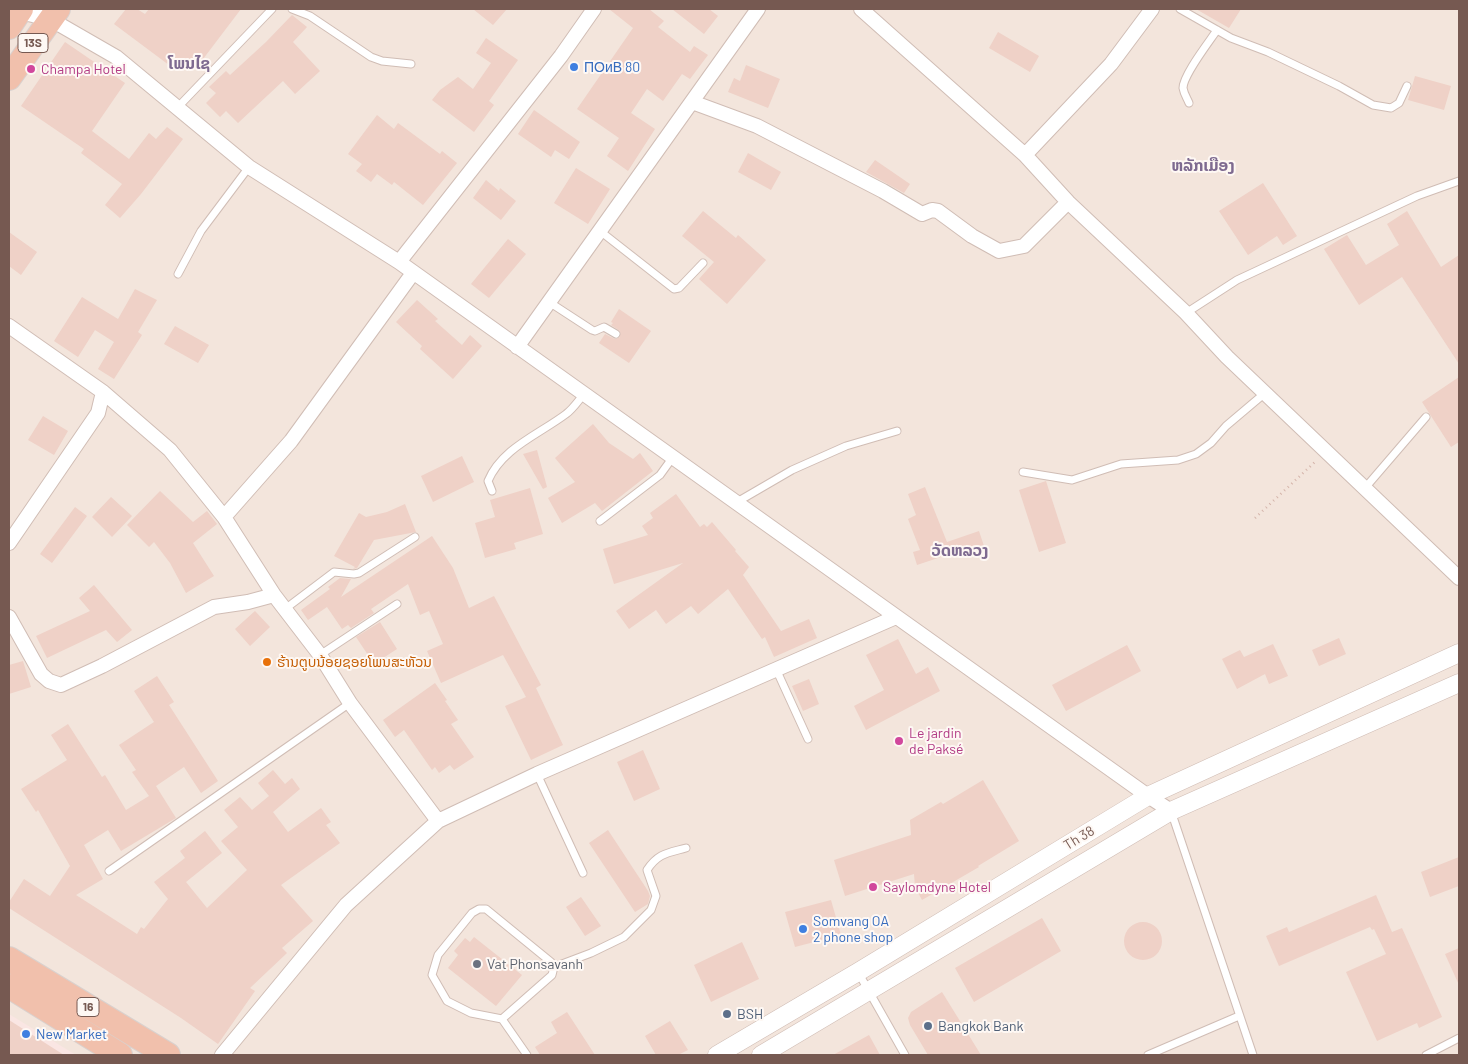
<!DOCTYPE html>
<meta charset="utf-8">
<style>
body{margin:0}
#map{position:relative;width:1468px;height:1064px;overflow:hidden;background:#fbf4ed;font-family:Barlow,sans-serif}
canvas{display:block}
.frame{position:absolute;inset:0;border:10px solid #765951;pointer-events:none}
</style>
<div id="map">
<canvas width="1468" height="1064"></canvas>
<div class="frame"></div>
</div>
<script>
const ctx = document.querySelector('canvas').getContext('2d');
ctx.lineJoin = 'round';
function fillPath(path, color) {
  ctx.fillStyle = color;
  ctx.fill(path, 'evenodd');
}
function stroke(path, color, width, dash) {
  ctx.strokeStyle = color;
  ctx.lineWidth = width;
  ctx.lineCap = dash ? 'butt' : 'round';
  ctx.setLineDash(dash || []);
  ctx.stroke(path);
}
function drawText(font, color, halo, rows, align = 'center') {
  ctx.font = font + ' Barlow,"Noto Sans Lao",sans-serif';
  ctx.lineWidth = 4;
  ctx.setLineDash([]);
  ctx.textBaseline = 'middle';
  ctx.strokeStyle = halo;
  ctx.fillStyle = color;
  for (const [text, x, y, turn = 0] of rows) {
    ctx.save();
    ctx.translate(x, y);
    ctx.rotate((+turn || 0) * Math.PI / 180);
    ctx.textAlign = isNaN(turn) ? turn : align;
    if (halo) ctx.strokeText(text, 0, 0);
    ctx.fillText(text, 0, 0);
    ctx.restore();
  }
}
fillPath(new Path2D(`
 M 9,9 L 1459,9 L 1459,1055 L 9,1055 Z`), '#f3e5dc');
fillPath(new Path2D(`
 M 9,1014 L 76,1055 L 9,1055 Z`), '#fae6e3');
fillPath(new Path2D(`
 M 126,9 L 137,9 L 145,14 L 149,9 L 241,9 L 197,67 L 173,68 L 114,24 Z
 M 473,9 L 507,9 L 493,25 Z
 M 609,9 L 649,9 L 664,21 L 658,27 L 690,52 L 694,46 L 708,55 L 690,79 L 682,74 L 663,101 L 647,89 L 631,113 L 655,129 L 628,171 L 607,156 L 619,138 L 577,109 L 633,28 Z
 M 672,9 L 709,9 L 718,16 L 704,34 Z
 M 1196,9 L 1241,9 L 1229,28 Z
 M 292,15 L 307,27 L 293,42 L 320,71 L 295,94 L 283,81 L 238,123 L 226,111 L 220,117 L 206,103 L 216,93 L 209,87 L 226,71 L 230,75 L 266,42 Z
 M 998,32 L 1039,56 L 1030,72 L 989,48 Z
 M 486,38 L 518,60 L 489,101 L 494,105 L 474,132 L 432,100 L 440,90 L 458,77 L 473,89 L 491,63 L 476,53 Z
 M 65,42 L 125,83 L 92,131 L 129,159 L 149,133 L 156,139 L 167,127 L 183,139 L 141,194 L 120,218 L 105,205 L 122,184 L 81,153 L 84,149 L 21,106 Z
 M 746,65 L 780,79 L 768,108 L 728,92 L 734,78 L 740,81 Z
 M 1415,76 L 1451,86 L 1444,110 L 1408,100 Z
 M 534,110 L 580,142 L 569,159 L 555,150 L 551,157 L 518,134 Z
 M 377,115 L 394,129 L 398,123 L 440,154 L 442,151 L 457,163 L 423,205 L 394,182 L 392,185 L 377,174 L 371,182 L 356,171 L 362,164 L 348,154 Z
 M 748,153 L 781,172 L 771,190 L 738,172 Z
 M 875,160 L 910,184 L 904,193 L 866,172 Z
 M 576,168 L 610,189 L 588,224 L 554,203 Z
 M 486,180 L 499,191 L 500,188 L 516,201 L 501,220 L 473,198 Z
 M 1263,183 L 1297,236 L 1283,245 L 1277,236 L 1248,255 L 1219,211 Z
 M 703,211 L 736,238 L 738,235 L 766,260 L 727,304 L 699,279 L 714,262 L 682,236 Z
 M 1407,211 L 1441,267 L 1459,255 L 1459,364 L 1402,277 L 1359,305 L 1324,249 L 1347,235 L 1366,265 L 1399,245 L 1387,224 Z
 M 9,232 L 37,252 L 21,275 L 9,266 Z
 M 508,239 L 526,254 L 489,298 L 471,284 Z
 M 135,289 L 157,300 L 138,332 L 142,335 L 114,379 L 98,369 L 114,342 L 95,330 L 78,357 L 54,341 L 82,297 L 118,319 Z
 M 417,300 L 438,319 L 435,321 L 462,345 L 470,335 L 482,346 L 453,379 L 420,349 L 422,346 L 396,322 Z
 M 619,309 L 651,331 L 629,363 L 599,343 L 605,334 L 615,339 L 620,337 L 620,331 L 611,325 L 613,323 L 611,322 Z
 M 175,326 L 209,345 L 198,363 L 164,344 Z
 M 1459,377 L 1459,442 L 1451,447 L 1422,402 Z
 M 43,416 L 68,431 L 54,455 L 28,440 Z
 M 593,424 L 609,443 L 633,459 L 640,453 L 653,471 L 602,511 L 595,503 L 562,523 L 548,498 L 575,482 L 555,458 Z
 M 537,450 L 547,487 L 543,489 L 523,454 Z
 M 462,456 L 474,482 L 433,502 L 421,476 Z
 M 1046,481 L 1066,543 L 1039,552 L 1019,490 Z
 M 925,487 L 947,542 L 979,531 L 986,552 L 971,557 L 968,548 L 917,565 L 913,552 L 920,550 L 908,519 L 916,515 L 908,494 Z
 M 530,488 L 543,534 L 514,543 L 516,549 L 485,558 L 475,523 L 495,517 L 490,500 Z
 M 160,491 L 193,522 L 207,511 L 217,524 L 193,543 L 214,576 L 186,593 L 170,563 L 154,542 L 149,547 L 127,525 Z
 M 676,494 L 700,527 L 704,524 L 707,527 L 712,522 L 736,550 L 735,551 L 749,567 L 743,575 L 781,631 L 809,619 L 817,638 L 774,657 L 765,637 L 762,639 L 728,589 L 698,614 L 691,606 L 666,624 L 656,610 L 629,629 L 616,611 L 683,563 L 614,584 L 603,549 L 648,535 L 642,526 L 653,518 L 650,513 Z
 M 111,497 L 132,516 L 112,537 L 92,517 Z
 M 405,504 L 416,532 L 374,540 L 357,568 L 353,569 L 355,567 L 334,556 L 359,513 L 366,517 L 387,512 Z
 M 75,507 L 87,516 L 52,563 L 40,554 Z
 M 432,536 L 453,568 L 469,608 L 494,596 L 541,685 L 536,688 L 563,745 L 531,760 L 505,706 L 526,697 L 503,655 L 441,683 L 427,651 L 443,644 L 429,611 L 420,615 L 408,584 L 371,609 L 374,613 L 351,628 L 348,625 L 342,629 L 327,607 L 308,620 L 301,610 L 330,589 L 328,587 L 340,578 L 351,579 L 341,597 Z
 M 94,585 L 132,630 L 117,642 L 106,630 L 47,658 L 36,636 L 90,611 L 79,598 Z
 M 255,611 L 270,627 L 250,646 L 235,629 Z
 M 380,622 L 397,649 L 374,664 L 356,637 Z
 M 1339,638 L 1346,654 L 1319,666 L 1312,650 Z
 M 898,639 L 916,674 L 928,667 L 940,691 L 866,730 L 854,706 L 884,690 L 866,655 Z
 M 1273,644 L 1288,676 L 1269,684 L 1265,674 L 1237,689 L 1222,659 L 1240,650 L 1244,657 Z
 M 1127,645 L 1141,671 L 1066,711 L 1052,685 Z
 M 23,661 L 31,687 L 9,694 L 9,665 Z
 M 157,676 L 174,702 L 169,705 L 218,781 L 201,793 L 184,767 L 156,786 L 176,818 L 121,851 L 108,830 L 84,845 L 103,879 L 76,895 L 137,934 L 141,927 L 144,929 L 168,899 L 154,882 L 185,858 L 180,851 L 205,831 L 222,853 L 186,882 L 207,908 L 247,870 L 221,841 L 238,827 L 224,810 L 240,797 L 252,810 L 269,796 L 258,783 L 273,770 L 285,784 L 292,778 L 300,789 L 273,812 L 288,832 L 321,808 L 331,822 L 326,825 L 340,843 L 281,885 L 313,921 L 282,948 L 287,953 L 250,988 L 255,991 L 218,1044 L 181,1018 L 9,908 L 9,902 L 24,879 L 50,896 L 70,866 L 38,810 L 36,812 L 21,789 L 67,760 L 51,735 L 68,724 L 102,777 L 105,775 L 126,810 L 149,796 L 132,772 L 136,770 L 119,745 L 154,722 L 134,691 Z
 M 809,679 L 819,704 L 803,711 L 792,686 Z
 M 435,683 L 447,700 L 445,701 L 458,720 L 451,724 L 474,757 L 454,770 L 450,765 L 439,773 L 435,767 L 432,770 L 404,730 L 395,737 L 383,720 Z
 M 643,750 L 660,789 L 634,801 L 617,762 Z
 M 983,780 L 1019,841 L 978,866 L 979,867 L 922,900 L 915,887 L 914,874 L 845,896 L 834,860 L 911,835 L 910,820 L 941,802 L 943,804 Z
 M 608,830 L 648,891 L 650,896 L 648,904 L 635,912 L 589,843 Z
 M 1459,857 L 1459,886 L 1430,897 L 1421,872 Z
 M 1376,895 L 1392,932 L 1402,928 L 1442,1017 L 1419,1028 L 1417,1023 L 1377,1041 L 1346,972 L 1386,954 L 1374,929 L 1372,930 L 1370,927 L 1279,966 L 1266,936 L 1287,927 L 1289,932 Z
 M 581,897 L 601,926 L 585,936 L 566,907 Z
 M 831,900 L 841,935 L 795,947 L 785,912 Z
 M 1042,918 L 1061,951 L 974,1002 L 955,968 Z
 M1124 941a19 19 0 1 1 38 0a19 19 0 1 1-38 0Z
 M 474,937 L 522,975 L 496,1006 L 448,968 L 458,955 L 454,951 L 465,938 L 470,942 Z
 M 742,942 L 759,979 L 711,1002 L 694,965 Z
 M 1459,948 L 1459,985 L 1445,954 Z
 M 942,992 L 981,1055 L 928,1055 L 910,1025 L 908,1018 L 911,1012 Z
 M 567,1012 L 595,1055 L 540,1055 L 535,1047 L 557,1033 L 551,1022 Z
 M 9,1020 L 64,1055 L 9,1055 Z
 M 670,1021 L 688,1050 L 678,1055 L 656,1055 L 645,1036 Z
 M 869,1035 L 880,1055 L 833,1055 Z`), '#efd1c7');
const service = new Path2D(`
 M 292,9 L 310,16 L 371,57 L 382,61 L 411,64
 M 1180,9 L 1231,38 L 1268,52 L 1339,86 L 1373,105 L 1391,108 L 1399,103 L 1407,86
 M 1189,103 C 1187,98 1184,94 1183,88 C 1183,75 1209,42 1217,30
 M 178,107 L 272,9
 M 600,231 L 674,289 L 679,288 L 703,263
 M 178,274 L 201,231 L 249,167
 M 549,302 L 592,330 L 595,331 L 604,327 L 616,334
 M 1186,313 L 1237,280 L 1417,196 L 1459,181
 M 1023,472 L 1072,480 L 1121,464 L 1178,460 L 1196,454 L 1211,443 L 1226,426 L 1265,393
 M 1365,488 L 1426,417
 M 492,491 L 488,481 C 502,448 538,435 566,414 C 573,409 578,401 584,394
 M 737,502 L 792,470 L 846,446 L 897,431
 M 600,521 L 660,475 L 673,457
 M 285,609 L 334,572 L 354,574 L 359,573 L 415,537
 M 320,655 L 397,604
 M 776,669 L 808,739
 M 537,774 L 583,873
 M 1171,811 L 1253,1055
 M 109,871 L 350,703
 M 858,972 L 905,1055
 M 502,1019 L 552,975 L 554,967 L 591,953 L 624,937 L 651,910 L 656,896 L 647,870 C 658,853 668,853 686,848
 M 527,1055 L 502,1019 L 471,1013 L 447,1001 L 432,975 L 438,955 L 472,913 L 479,909 L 486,909 L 551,962 L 554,967
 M 1148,1055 L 1239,1016
 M 1426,1055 L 1459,1038`);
const minor = new Path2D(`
 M 861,9 L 1025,155 L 1068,202 L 1186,313 L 1227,357 L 1459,578
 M 15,11 L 50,19 L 116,57 L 249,167 L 399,262 L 1148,796 L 1171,811
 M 692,102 L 757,126 L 883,191 L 922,214 L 932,210 L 938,211 L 972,236 L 999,251 L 1024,246 L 1068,202
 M 1025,155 L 1111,64 L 1152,9
 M 399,262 L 561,56 L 594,9
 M 9,326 L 103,392 L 170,450 L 224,517 L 291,441 L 413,273
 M 517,347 L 758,9
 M 224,517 L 274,595 L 320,655 L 350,703 L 438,821 L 537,774 L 896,617
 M 9,543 L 98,413 L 103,392
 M 9,617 L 41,674 L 49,681 L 61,685 L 102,666 L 214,607 L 248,602 L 274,595
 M 222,1055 L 346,905 L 438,821`);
const tertiary = new Path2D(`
 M 717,1055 L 858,972 L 1148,796 L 1459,653
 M 761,1055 L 1171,811 L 1459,683`);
const trunk = new Path2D(`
 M 9,27 L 21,9
 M 9,78 L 58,9
 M 9,959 L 168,1055
 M 9,986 L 120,1055`);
stroke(service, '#d0bdb5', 9);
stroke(minor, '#d0bdb5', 16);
stroke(tertiary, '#d0bdb5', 19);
stroke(trunk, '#d9d1ce', 26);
stroke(new Path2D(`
 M 1255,518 L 1316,461`), '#d4b4aa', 2.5, [1, 4]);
stroke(service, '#fff', 7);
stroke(minor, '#fff', 14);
stroke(tertiary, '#fff', 18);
stroke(trunk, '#f1c0ac', 24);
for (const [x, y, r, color] of [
 [574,67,5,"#3f7fe0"],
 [31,69,5,"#d1479c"],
 [267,662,5,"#e8710a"],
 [899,741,5,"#d1479c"],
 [873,887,5,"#d1479c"],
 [803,929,5,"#3f7fe0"],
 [477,964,5,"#6b7280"],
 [727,1014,5,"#5c6f8a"],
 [928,1026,5,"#5c6f8a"],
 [26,1034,5,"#3f7fe0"]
]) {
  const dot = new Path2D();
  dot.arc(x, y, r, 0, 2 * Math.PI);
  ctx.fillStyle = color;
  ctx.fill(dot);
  stroke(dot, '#fef8f4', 2);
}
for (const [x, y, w] of [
 [33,43,30],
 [88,1007,22]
]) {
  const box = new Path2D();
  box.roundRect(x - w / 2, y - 9.5, w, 19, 4);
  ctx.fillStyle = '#fef8f4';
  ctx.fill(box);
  stroke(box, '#765951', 1);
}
drawText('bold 12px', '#765951', null, [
 ["13S",33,43],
 ["16",88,1007]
]);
drawText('14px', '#366cbe', '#fef8f4', [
 ["ПОиВ 80",584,67],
 ["Somvang OA",813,921],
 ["2 phone shop",813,937],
 ["New Market",36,1034]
], 'left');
drawText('14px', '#b23c85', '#fef8f4', [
 ["Champa Hotel",41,69],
 ["Le jardin",909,733],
 ["de Paksé",909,749],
 ["Saylomdyne Hotel",883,887]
], 'left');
drawText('14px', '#c56008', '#fef8f4', [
 ["ຮ້ານຕູບນ້ອຍຊອຍໂພນສະຫັວນ",277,662]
], 'left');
drawText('14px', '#765951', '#fef8f4', [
 ["Th 38",1079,838,-31]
]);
drawText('14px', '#5b616d', '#fef8f4', [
 ["Vat Phonsavanh",487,964]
], 'left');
drawText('14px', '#4e5e75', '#fef8f4', [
 ["BSH",737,1014],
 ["Bangkok Bank",938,1026]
], 'left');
drawText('bold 16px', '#7e6a90', '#fef8f4', [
 ["ໂພນໄຊ",189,64],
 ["ຫລັກເມືອງ",1203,166],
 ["ວັດຫລວງ",960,551]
]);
</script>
